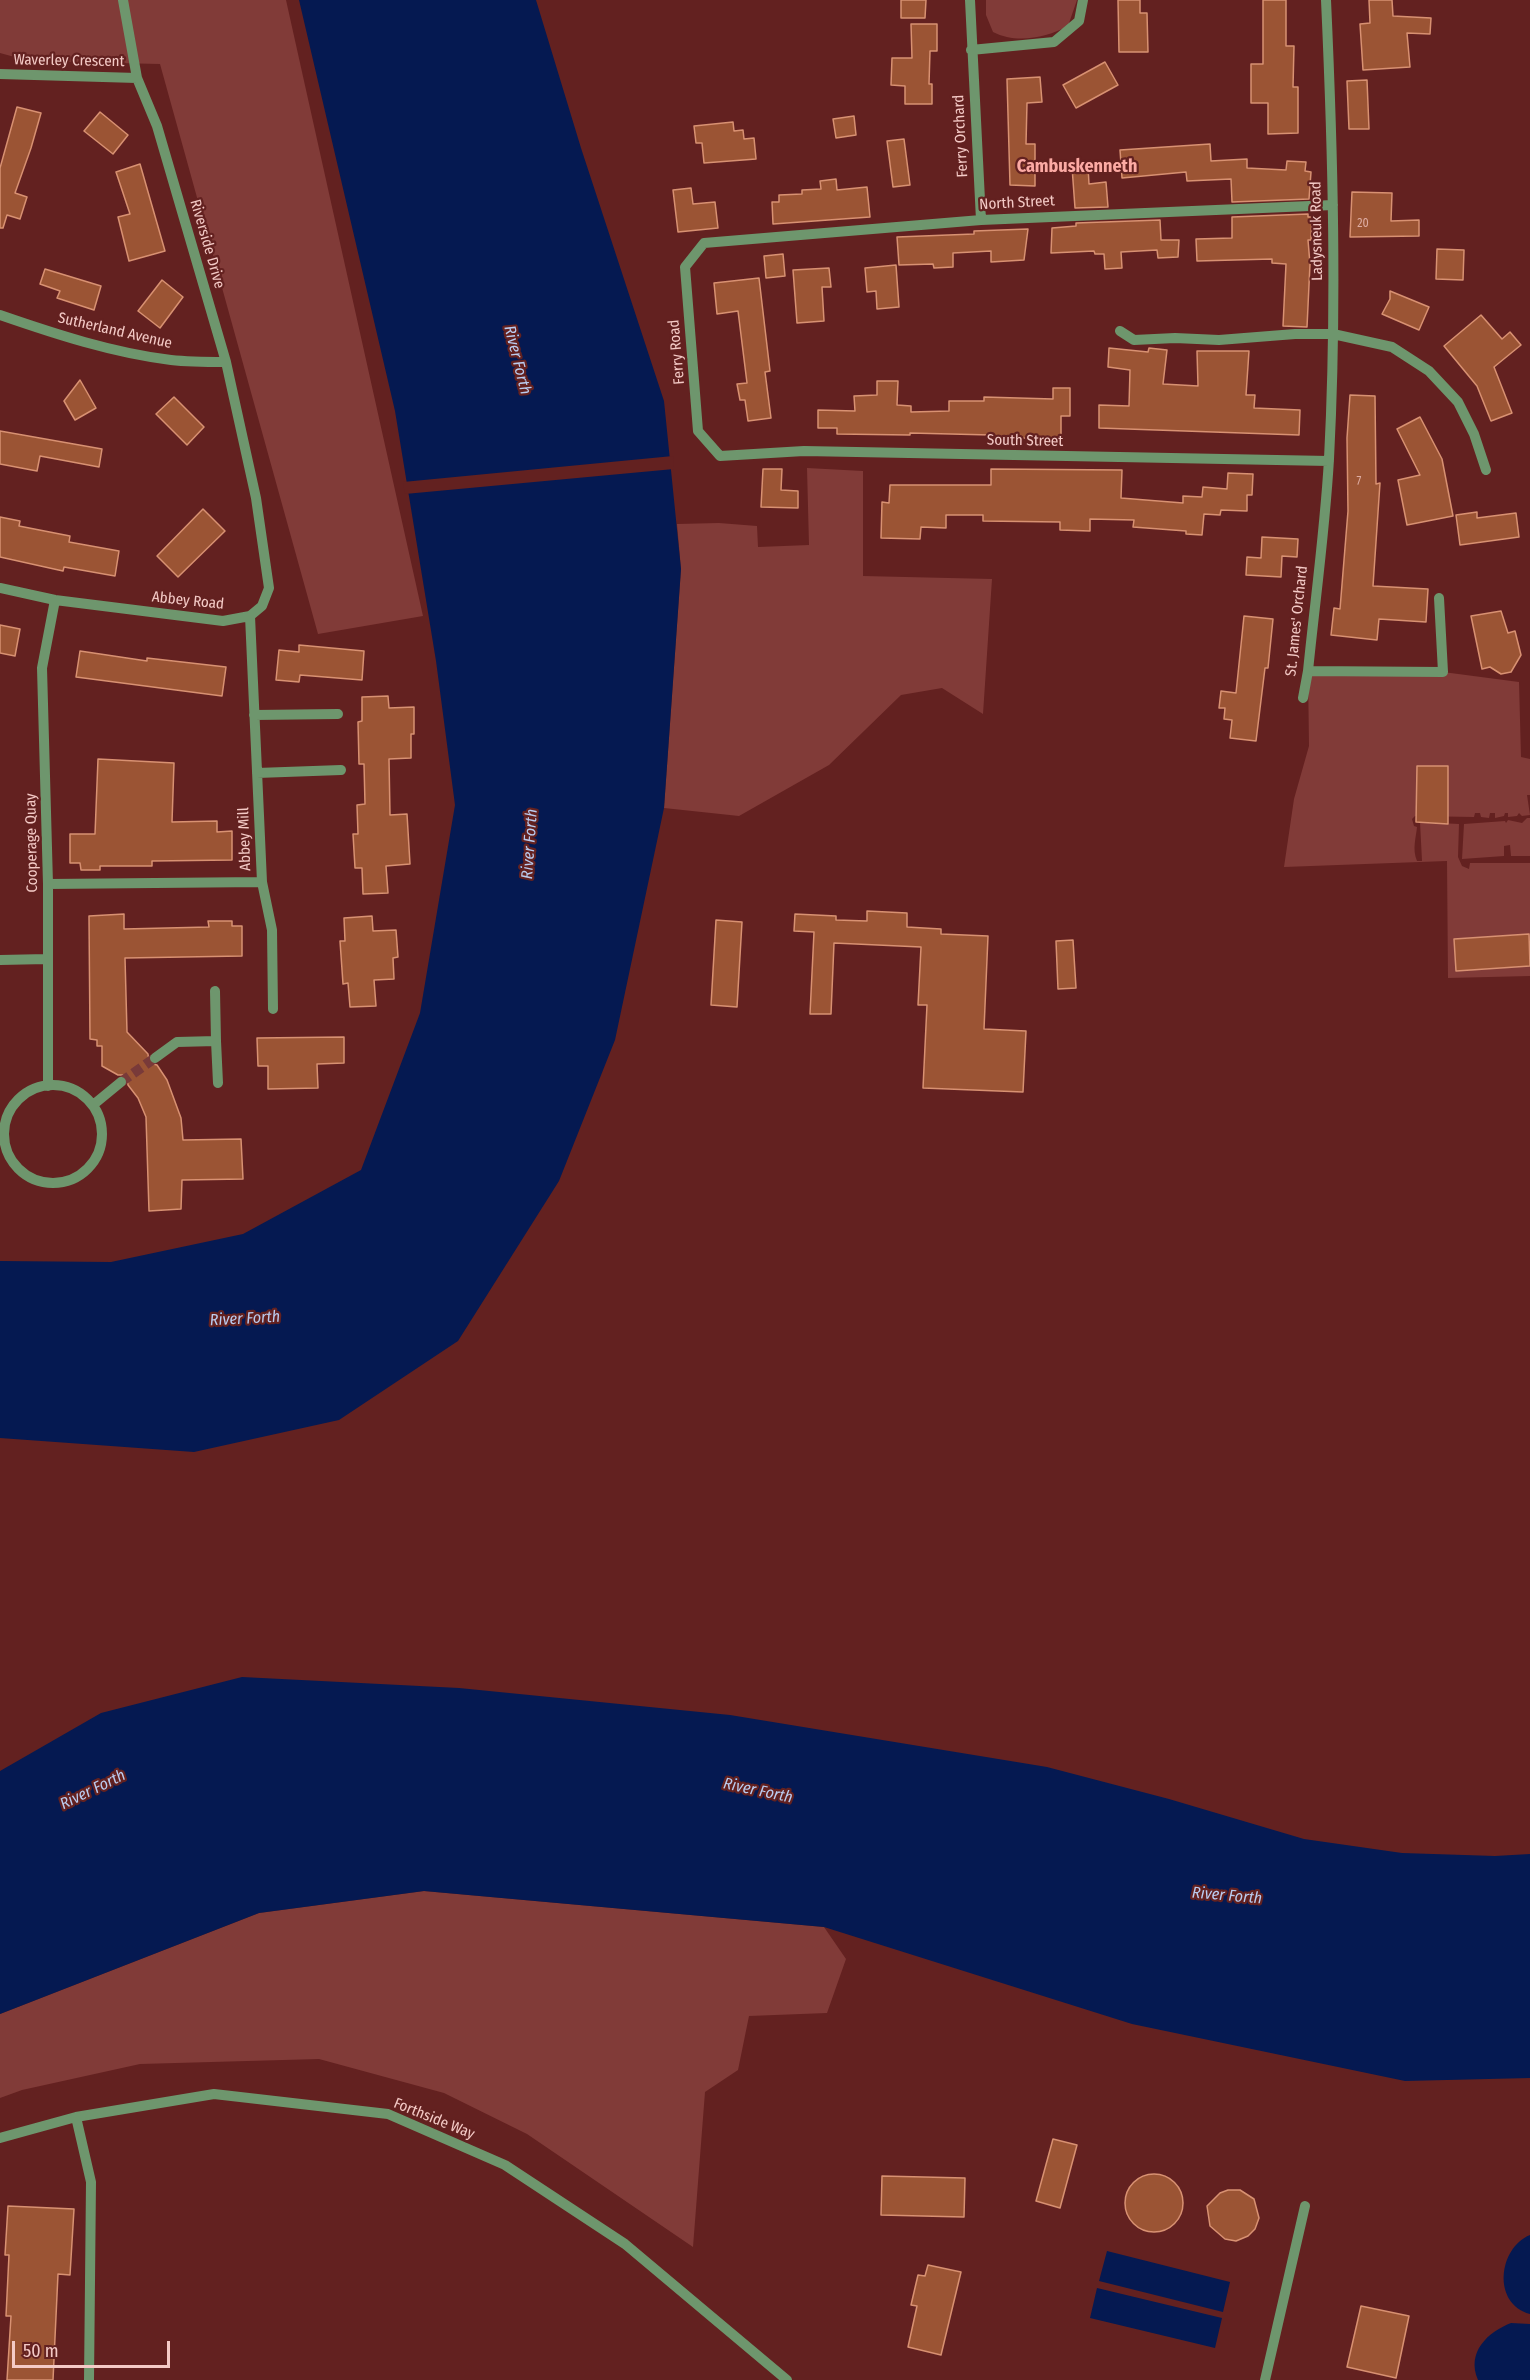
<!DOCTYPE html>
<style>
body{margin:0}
#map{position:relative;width:1530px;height:2380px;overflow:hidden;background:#632120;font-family:"Fira Sans Condensed",sans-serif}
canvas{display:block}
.scale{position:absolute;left:12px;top:2341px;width:158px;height:27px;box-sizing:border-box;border:3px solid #f4cac6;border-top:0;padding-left:8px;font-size:18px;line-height:21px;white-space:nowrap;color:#f4cac6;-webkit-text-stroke:4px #632120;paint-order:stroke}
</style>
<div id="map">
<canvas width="1530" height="2380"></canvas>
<div class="scale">50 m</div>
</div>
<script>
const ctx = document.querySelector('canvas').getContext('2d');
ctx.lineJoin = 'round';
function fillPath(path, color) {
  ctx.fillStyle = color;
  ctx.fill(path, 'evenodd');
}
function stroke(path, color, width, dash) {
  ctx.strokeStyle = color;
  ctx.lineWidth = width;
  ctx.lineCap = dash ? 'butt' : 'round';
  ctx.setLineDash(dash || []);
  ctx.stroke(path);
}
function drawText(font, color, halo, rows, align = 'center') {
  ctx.font = font + ' "Fira Sans Condensed",sans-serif';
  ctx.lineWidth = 4.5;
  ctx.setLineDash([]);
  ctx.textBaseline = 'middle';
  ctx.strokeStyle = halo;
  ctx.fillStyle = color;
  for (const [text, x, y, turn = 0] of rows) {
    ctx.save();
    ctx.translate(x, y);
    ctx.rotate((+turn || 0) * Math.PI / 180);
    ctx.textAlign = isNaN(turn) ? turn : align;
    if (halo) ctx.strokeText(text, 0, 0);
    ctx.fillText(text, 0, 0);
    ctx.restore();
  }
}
fillPath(new Path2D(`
 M 0,0 L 286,0 L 423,616 L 318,634 L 160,64 L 29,61 L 0,53 Z
 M 986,0 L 1077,0 L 1068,26 C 1046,38 1016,44 993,32 L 986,15 Z
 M 807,468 L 863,471 L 863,576 L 992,579 L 983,714 L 942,688 L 901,695 L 829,765 L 739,816 L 664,808 L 681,569 L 677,524 L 719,523 L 757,526 L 758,547 L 809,545 Z
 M 1308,671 L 1443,672 L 1519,682 L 1521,757 L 1530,759 L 1530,795 L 1527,795 L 1530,815 L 1522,816 L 1519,813 L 1517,816 L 1508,817 L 1508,813 L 1505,813 L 1504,816 L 1495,818 L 1495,813 L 1490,813 L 1489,818 L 1481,817 L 1480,813 L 1475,813 L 1474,817 L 1415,816 L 1412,819 L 1414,826 L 1417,827 C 1416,838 1412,849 1417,861 L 1422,861 L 1420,822 L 1459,824 L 1458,857 L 1462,866 L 1469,869 L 1470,863 L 1530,863 L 1530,950 L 1529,934 L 1454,939 L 1457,971 L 1530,966 L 1530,976 L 1448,978 L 1447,861 L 1284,867 L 1294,799 L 1309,746 Z
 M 1527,818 L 1530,818 L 1530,856 L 1511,856 L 1510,845 L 1504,846 L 1504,856 L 1462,859 L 1464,824 L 1505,821 L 1506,823 L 1508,820 L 1522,823 Z
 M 424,1891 L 824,1927 L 846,1959 L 827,2013 L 749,2016 L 738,2070 L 705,2092 L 693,2247 L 527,2134 L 444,2093 L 319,2059 L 140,2064 L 22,2090 L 0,2098 L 0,2014 L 259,1913 Z`), '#813b38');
fillPath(new Path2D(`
 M 299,0 L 536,0 L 581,148 L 664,401 L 681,569 L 664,808 L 615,1040 L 559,1181 L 458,1341 L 339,1420 L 194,1452 L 0,1438 L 0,1261 L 111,1262 L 243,1234 L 361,1170 L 420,1013 L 455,805 L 436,661 L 395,411 Z
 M 242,1677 L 459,1688 L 730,1715 L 1047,1767 L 1169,1799 L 1304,1839 L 1402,1853 L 1495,1856 L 1530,1854 L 1530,2078 L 1405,2081 L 1132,2024 L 824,1927 L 424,1891 L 259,1913 L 0,2014 L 0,1771 L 101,1713 Z
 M 1530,2235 L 1530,2314 C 1492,2304 1498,2248 1530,2235 Z
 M 1107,2251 L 1230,2282 L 1223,2312 L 1099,2281 Z
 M 1097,2288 L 1222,2318 L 1215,2348 L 1090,2318 Z
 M 1511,2323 L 1530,2324 L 1530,2380 L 1478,2380 C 1466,2352 1488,2332 1511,2323 Z`), '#051951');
fillPath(new Path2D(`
 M 673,456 L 674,469 L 405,494 L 403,482 Z`), '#632120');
const building = new Path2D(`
 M 901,0 L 926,0 L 925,18 L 901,18 Z
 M 1118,0 L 1140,0 L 1140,13 L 1147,13 L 1148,52 L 1119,52 Z
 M 1263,0 L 1286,0 L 1286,46 L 1294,46 L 1293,87 L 1298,87 L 1298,133 L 1268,134 L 1268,103 L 1251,103 L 1251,64 L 1263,64 Z
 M 1369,0 L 1392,0 L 1393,16 L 1431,18 L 1430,34 L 1407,33 L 1410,67 L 1363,70 L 1360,24 L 1370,23 Z
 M 911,24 L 937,24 L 937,51 L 930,51 L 929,84 L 932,84 L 932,104 L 905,104 L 905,86 L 891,85 L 892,58 L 912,58 Z
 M 1105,62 L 1118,85 L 1076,108 L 1063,85 Z
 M 1040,77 L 1042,102 L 1027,103 L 1026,144 L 1035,144 L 1035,186 L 1010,185 L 1007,79 Z
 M 1367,80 L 1369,129 L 1349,129 L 1347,81 Z
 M 17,107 L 41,113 L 31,148 L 15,193 L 27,197 L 20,219 L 7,215 L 3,228 L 0,228 L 0,168 Z
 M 100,112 L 128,135 L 113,154 L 84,131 Z
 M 854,116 L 856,135 L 836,138 L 833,119 Z
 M 733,122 L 734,131 L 743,130 L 744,139 L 754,138 L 756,159 L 704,163 L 702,143 L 696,143 L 694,126 Z
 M 904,139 L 910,185 L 893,187 L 887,141 Z
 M 1210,144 L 1211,161 L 1247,159 L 1247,168 L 1286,170 L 1287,161 L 1306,162 L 1305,171 L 1311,172 L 1309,199 L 1232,202 L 1231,179 L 1187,181 L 1186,172 L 1122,178 L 1120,150 Z
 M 140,164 L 165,251 L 129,261 L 118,217 L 130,214 L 116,172 Z
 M 1088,166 L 1089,184 L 1106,182 L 1108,207 L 1075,208 L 1072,167 Z
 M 836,179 L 837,190 L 867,187 L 870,217 L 773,224 L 772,202 L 779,202 L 779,195 L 802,194 L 802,190 L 821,189 L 820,181 Z
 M 691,188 L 693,204 L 715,202 L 718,228 L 678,232 L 673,190 Z
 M 1352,192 L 1392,193 L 1391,221 L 1419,220 L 1419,236 L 1350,237 Z
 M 1308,214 L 1308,217 L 1312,217 L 1311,240 L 1308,240 L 1310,264 L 1307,327 L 1283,326 L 1286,264 L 1272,263 L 1272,259 L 1197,261 L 1196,239 L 1232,238 L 1232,217 Z
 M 1160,220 L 1161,240 L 1179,240 L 1178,257 L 1158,258 L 1157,250 L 1121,252 L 1122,268 L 1105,269 L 1104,254 L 1095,254 L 1094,251 L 1051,253 L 1052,228 L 1076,226 L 1076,223 Z
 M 1028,229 L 1024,260 L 991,262 L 991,251 L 953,253 L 953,267 L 934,268 L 933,264 L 899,265 L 897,237 L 974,234 L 974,231 Z
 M 1437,249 L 1464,250 L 1463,280 L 1436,279 Z
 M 783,254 L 785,276 L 766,278 L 764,256 Z
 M 896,265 L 899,307 L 877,309 L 876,291 L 867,292 L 865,268 Z
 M 829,268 L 831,287 L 822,287 L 824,321 L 797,323 L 793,270 Z
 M 45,269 L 101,286 L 94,310 L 57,298 L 60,291 L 40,284 Z
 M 759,278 L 770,371 L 765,372 L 771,418 L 748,421 L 745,400 L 740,400 L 737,384 L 747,383 L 738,311 L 717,314 L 714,283 Z
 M 162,280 L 183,297 L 160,328 L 138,311 Z
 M 1390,291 L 1429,307 L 1419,330 L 1382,314 L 1390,299 Z
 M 1481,315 L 1502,339 L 1510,332 L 1521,345 L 1494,367 L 1512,413 L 1491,421 L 1477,386 L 1444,346 Z
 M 1109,348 L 1148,352 L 1149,348 L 1167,350 L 1163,384 L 1198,386 L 1197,351 L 1249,351 L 1246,395 L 1255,395 L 1254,408 L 1300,410 L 1299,435 L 1099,428 L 1099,405 L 1129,406 L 1130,370 L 1108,367 Z
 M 80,380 L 96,408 L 75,420 L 64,401 Z
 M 877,381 L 898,381 L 897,405 L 911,406 L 911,412 L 949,411 L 949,401 L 984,401 L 984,397 L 1053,399 L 1053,388 L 1070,388 L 1070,416 L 1061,416 L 1061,438 L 991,438 L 991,435 L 910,433 L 910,435 L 837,434 L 837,428 L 818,428 L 818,410 L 855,411 L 854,396 L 877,395 Z
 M 1350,395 L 1375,396 L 1376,484 L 1380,483 L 1373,586 L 1428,589 L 1426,622 L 1379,619 L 1377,640 L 1331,635 L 1334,608 L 1340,609 L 1348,511 L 1347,438 Z
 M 174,397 L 204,427 L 187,445 L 156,414 Z
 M 1420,417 L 1442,459 L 1453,516 L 1407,525 L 1398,480 L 1420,475 L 1397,429 Z
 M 0,431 L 102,449 L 99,467 L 40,456 L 37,471 L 0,464 Z
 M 763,469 L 782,469 L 781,490 L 798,491 L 798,508 L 761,507 Z
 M 991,469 L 1122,470 L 1121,498 L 1183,503 L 1183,496 L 1202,497 L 1203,487 L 1227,489 L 1228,473 L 1253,474 L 1252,495 L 1247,495 L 1247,511 L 1221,510 L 1220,515 L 1204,514 L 1202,535 L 1186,534 L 1186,531 L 1133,527 L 1134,520 L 1090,519 L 1090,531 L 1060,530 L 1060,522 L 983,521 L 983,515 L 946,515 L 946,528 L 921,527 L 920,539 L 881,538 L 882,502 L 889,503 L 890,485 L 991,485 Z
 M 203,509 L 225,531 L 178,577 L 157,556 Z
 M 1477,512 L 1477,518 L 1516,513 L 1519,537 L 1460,545 L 1456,515 Z
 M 0,517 L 20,521 L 19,526 L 70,536 L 69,542 L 119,551 L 115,576 L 64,567 L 63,571 L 0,557 Z
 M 1262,537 L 1298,539 L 1297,557 L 1282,556 L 1281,577 L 1246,575 L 1247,557 L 1261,558 Z
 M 1501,611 L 1508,633 L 1515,631 L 1521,655 L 1511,672 L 1501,674 L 1490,667 L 1482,669 L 1471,616 Z
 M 1244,616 L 1273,619 L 1268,668 L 1265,668 L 1256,741 L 1230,738 L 1232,720 L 1224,719 L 1225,708 L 1219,708 L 1221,691 L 1236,693 Z
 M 0,625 L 20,629 L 15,656 L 0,653 Z
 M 299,645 L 364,651 L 362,680 L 300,675 L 299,682 L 276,680 L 279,650 L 299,652 Z
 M 80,651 L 147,661 L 147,658 L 226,667 L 222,696 L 76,677 Z
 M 388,696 L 389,708 L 414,707 L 414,734 L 411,734 L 411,758 L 389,759 L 390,815 L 407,814 L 410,864 L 386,866 L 388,893 L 363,894 L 362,868 L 355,868 L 353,834 L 358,834 L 357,805 L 365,804 L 364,764 L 359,764 L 358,722 L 362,721 L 362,697 Z
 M 98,759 L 174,763 L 172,822 L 217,821 L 217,832 L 232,831 L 232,860 L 152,861 L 152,866 L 100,866 L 100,870 L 81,870 L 80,863 L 70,863 L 70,834 L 95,834 Z
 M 1417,766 L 1448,766 L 1448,824 L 1416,822 Z
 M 867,911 L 907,913 L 907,927 L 941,929 L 941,934 L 988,936 L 984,1029 L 1026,1031 L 1023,1092 L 923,1088 L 927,1005 L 918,1005 L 921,947 L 834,943 L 831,1014 L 810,1014 L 814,932 L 794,931 L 795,914 L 836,916 L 836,920 L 867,921 Z
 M 124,914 L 124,929 L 209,927 L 208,921 L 232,921 L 232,926 L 242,926 L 242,956 L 125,958 L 127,1032 L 148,1054 L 149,1063 L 157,1065 L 167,1080 L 181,1118 L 183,1140 L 241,1139 L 243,1179 L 182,1180 L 181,1209 L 149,1211 L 146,1117 L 138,1098 L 128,1085 L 127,1078 L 123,1075 L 118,1075 L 102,1066 L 102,1046 L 97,1046 L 97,1040 L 90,1039 L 89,916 Z
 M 372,916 L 373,931 L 396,930 L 398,957 L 393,958 L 394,979 L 374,980 L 376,1006 L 350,1007 L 348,983 L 343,984 L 340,941 L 345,941 L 344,918 Z
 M 716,920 L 742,922 L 737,1007 L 711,1005 Z
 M 1529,934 L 1530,966 L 1456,971 L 1454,939 Z
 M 1073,940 L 1076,988 L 1058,989 L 1056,941 Z
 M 344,1037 L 344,1063 L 317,1064 L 318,1088 L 268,1089 L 268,1066 L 258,1066 L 257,1038 Z
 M 1053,2139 L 1077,2145 L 1060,2208 L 1036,2201 Z
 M1125 2203a29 29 0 1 1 58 0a29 29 0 1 1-58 0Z
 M 882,2176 L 965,2178 L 964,2217 L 881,2215 Z
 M 1228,2190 L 1240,2190 L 1254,2199 L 1259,2218 L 1255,2229 L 1248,2236 L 1236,2241 L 1225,2239 L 1210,2226 L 1207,2206 L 1220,2193 Z
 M 8,2206 L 74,2209 L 70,2275 L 58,2274 L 53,2380 L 7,2380 L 11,2316 L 6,2316 L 9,2255 L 5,2255 Z
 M 928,2265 L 961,2272 L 941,2355 L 908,2347 L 917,2306 L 911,2305 L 918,2275 L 925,2276 Z
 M 1361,2306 L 1409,2316 L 1396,2378 L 1347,2367 Z`);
fillPath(building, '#9b5434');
stroke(building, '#d89172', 1.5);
stroke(new Path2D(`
 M 121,1082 L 155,1058`), '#793a39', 10, [10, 5]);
stroke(new Path2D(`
 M 970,0 L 981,220
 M 971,50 L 1054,42 L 1079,21 L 1083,0
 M 0,74 L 137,78
 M 0,315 C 55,334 113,353 171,360 C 189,362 208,362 226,362
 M 1120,331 L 1134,340 L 1175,338 L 1219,340 L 1295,334 L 1333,334 L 1392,347 L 1429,371 L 1458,402 L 1474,434 L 1486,470
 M 1329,461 L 804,451 L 720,456 L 698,431 L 685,267 L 704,243 L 981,220 L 1333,205
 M 0,588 L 55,600 L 223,621 L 250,616 L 262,606 L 269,588 L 256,498 L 226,362 L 157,126 L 137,78 L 123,0
 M 1308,671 L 1443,672 L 1439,598
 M 1303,698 L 1308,671 C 1315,601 1325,530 1329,459 C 1337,306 1333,153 1326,0
 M 254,715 L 338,714
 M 257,773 L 341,770
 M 262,882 L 272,930 L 273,1009
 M 48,884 L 262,882 L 250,616
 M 0,960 L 47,959
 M 215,991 L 216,1041
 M 155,1058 L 177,1042 L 216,1041 L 218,1083
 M4 1134a49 49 0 1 1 98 0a49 49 0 1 1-98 0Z
 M 48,1086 L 48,884 L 42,668 L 55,600
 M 93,1105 L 121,1082
 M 76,2117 L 91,2182 L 89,2380
 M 0,2138 L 76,2117 L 214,2094 L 388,2114 L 505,2165 L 625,2244 L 787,2380
 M 1265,2380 L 1305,2206`), '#6e966d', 10);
drawText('12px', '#deaca2', null, [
 ["20",1363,224],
 ["7",1359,482]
]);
drawText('15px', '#f4cac6', '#632120', [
 ["Waverley Crescent",69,61,1],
 ["Ferry Orchard",961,136,-93],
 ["North Street",1017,203,-3],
 ["Ladysneuk Road",1317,231,-91],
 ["Riverside Drive",207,244,74],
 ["Sutherland Avenue",115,331,13],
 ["Ferry Road",677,352,-95],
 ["South Street",1025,441,1],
 ["Abbey Road",188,601,6],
 ["St. James' Orchard",1297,621,-84],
 ["Abbey Mill",245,839,-92],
 ["Cooperage Quay",32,843,-91],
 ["Forthside Way",434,2119,22]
]);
drawText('italic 16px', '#baccf0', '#632120', [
 ["River Forth",517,360,76],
 ["River Forth",530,844,-86],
 ["River Forth",245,1319,-3],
 ["River Forth",93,1790,-26],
 ["River Forth",758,1791,12],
 ["River Forth",1227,1896,5]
]);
drawText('bold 18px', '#fcaaa4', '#632120', [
 ["Cambuskenneth",1077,167]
]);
</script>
